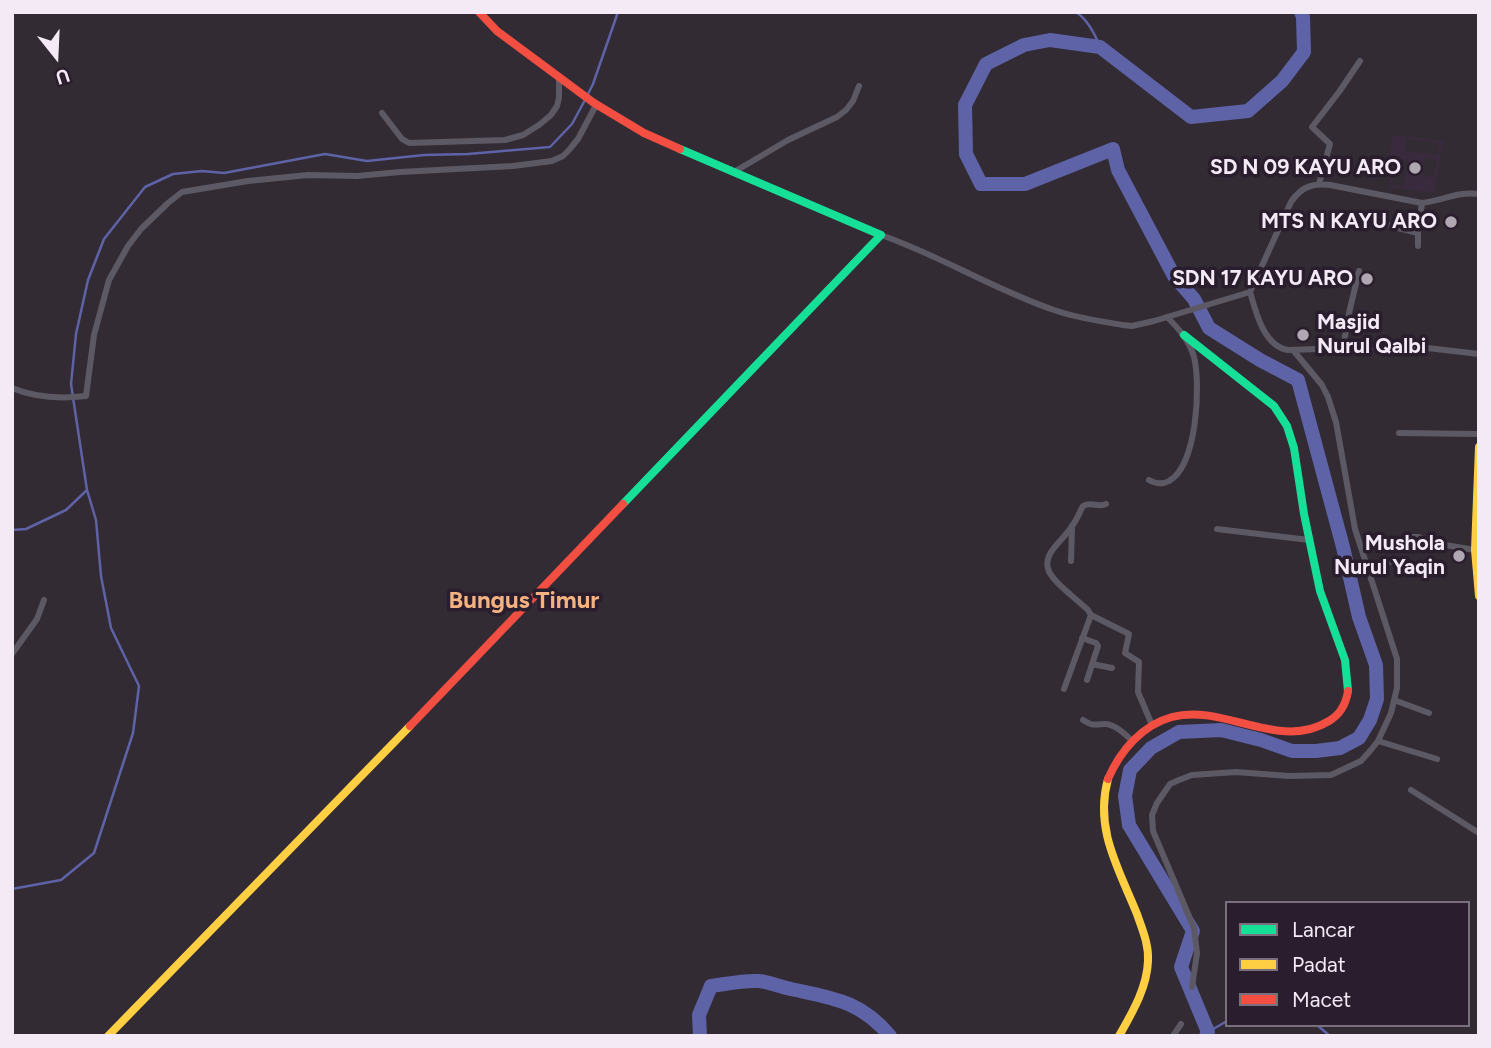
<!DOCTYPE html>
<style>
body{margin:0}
#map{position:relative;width:1491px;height:1048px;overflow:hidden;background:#322b34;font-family:Figtree,sans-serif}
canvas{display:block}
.frame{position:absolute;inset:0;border:14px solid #f3eaf5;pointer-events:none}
.legend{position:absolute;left:1225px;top:901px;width:245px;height:126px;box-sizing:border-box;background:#2a1d2d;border:2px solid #7a6f7d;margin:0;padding:9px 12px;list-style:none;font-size:21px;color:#f3eaf5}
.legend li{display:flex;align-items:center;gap:14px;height:35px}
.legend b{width:35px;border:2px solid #7a6f7d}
.north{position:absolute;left:21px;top:21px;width:70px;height:70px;-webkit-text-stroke:5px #2a1d2d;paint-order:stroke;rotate:162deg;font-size:19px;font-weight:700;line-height:28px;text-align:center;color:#f3eaf5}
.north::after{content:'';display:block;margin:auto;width:24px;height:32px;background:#f3eaf5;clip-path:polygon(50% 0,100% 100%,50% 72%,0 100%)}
</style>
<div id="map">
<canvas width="1491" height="1048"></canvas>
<div class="frame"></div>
<ul class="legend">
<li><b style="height:9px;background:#16e098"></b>Lancar</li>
<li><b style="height:9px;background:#ffcf43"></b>Padat</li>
<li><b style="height:9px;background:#f24e42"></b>Macet</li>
</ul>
<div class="north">U</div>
</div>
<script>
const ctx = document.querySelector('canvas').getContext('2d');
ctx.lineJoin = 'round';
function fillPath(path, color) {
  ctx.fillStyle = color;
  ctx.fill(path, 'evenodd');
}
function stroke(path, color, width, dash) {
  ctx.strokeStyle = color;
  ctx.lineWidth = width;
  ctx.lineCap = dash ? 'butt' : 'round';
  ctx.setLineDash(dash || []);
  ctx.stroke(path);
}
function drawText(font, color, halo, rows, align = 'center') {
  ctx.font = font + ' Figtree,sans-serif';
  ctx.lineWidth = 7;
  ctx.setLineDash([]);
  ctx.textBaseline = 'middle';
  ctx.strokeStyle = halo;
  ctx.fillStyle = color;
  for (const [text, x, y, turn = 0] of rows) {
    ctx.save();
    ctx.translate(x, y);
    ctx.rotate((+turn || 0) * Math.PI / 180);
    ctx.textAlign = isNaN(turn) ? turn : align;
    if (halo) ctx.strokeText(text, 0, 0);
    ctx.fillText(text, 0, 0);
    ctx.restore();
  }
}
fillPath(new Path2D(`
 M 1392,135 L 1443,141 L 1434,193 L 1389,187 L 1393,160 L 1389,159 ZM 1406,139 L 1439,143 L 1437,155 L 1405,151 ZM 1394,158 L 1408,160 L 1404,187 L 1391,185 ZM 1424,158 L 1437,160 L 1434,177 L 1422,176 Z`), '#3a2a3e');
stroke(new Path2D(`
 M 1076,12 C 1088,20 1095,34 1100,47
 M 588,94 L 593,84 L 618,12
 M 12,530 L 26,529 L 66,510 L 87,490
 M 12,889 L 61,880 L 94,853 L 133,733 L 139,686 L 111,628 L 101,576 L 96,520 L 87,490 L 71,384 L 76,334 L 88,280 L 104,239 L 145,187 L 173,174 L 202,171 L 224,173 L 325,154 L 367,161 L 424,155 L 468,154 L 550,147 L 572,124 L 585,100
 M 1317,1025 L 1330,1036
 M 1208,1032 L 1227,1021`), '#5e62a6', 2.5);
stroke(new Path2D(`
 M 700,1036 L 699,1015 L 711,986 C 726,984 744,980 759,981 C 770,982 780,987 791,989 C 833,998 861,1001 890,1036
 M 1206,1036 L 1208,1032 L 1181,967 L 1193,931 L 1129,825 L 1125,796 L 1130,770 L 1151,748 L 1179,732 L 1221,730 L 1261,740 L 1292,751 L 1316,751 L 1340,748 L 1359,738 L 1370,720 L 1377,699 L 1376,665 L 1359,617 L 1343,547 L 1298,380 L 1260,360 L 1209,328 L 1194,299 L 1174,276 L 1118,170 L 1113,149 L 1025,184 L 981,184 L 966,154 L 965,105 L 986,64 L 1024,45 L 1050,40 L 1100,47 L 1191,117 L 1248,111 L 1282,81 L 1304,52 L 1303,17 L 1301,12`), '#5e62a6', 14);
stroke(new Path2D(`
 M 382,113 L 402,139 L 409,143 L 505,140 L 523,135 L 539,125 L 551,115 L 557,106 L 559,98 L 559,78
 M 734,172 L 788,140 L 837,117 L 846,110 L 853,101 L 859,86
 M 1319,184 L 1330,144 L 1312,127 L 1339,92 L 1360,61
 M 1479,194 C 1459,191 1441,201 1422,203 L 1330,185 C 1312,183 1301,187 1291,202 L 1250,292 C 1256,313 1264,346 1288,350 L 1410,346 L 1479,354
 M 1361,215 L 1394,227 L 1418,233 L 1422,203
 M 881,235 C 941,256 995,290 1054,310 C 1076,318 1100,321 1123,325 L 1132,326 L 1154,321 L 1250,292
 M 1418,246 L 1418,233
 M 1343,347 L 1349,313 L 1359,271
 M 12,388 C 36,398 61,399 86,396 L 94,335 L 109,280 L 128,246 L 141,229 L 168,203 L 182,192 L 248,181 L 308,175 L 357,176 L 400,172 L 513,166 L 552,161 L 563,156 L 569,150 L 578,139 L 596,105
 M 1399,433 L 1479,434
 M 1149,480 C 1156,484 1162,485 1169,481 C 1197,466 1201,385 1194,357 C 1189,340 1179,329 1167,317
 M 1217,529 L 1309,540
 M 1409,537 L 1419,537 L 1439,544 L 1475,550
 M 1071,561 L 1072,528
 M 1365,564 L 1403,561
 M 1091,615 L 1129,634 L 1125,653 L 1139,662 L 1138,692 L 1152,725
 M 1082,638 L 1096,643 L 1098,646 L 1087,680
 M 12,654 L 37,619 L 44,600
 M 1092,664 L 1112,668
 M 1064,689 L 1091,615 L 1088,610 C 1078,600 1052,582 1048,569 C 1043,552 1065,539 1072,526 C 1077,520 1079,513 1083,506 C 1091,501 1099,508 1106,504
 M 1394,700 L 1429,713
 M 1083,720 C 1094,727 1094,724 1105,724 C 1114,724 1124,733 1130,739
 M 1378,741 L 1437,759
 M 1411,790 L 1479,833
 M 1192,987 L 1197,953 L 1194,928 L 1153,831 L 1152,815 L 1157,803 L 1170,784 L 1179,780 L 1192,775 L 1236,772 L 1289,776 L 1331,775 L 1361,761 L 1370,751 L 1378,741 L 1391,713 L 1397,688 L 1397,659 L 1355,529 L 1336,422 L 1328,397 L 1322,385 L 1293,350
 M 1173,1036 L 1181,1024`), '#5d5964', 6);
stroke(new Path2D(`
 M 1184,335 L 1274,406 L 1287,426 L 1294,448 L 1304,514 L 1320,591 L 1345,660 L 1348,691
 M 623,504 L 881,235 L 680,149`), '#16e098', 8);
stroke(new Path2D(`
 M 1479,447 L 1475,550 L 1479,596
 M 1108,779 C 1094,829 1119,869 1137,914 C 1142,929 1149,944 1148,961 C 1147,988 1132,1013 1119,1036
 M 108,1036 L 410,726`), '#ffcf43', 8);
stroke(new Path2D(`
 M 479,12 L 497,31 L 594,103 L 644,133 L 680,149
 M 410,726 L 623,504
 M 1108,779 C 1120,751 1142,725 1172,717 C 1224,703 1278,752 1329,721 C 1341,714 1346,704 1348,691`), '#f24e42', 8);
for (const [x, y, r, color] of [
 [1415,168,7,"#afa7b1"],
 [1451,222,7,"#afa7b1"],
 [1367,279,7,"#afa7b1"],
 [1303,335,7,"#afa7b1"],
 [1459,556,7,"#afa7b1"]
]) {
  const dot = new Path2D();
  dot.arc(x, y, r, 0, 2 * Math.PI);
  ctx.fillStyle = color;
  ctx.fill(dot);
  stroke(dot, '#2a1d2d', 2.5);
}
drawText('bold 21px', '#f3eaf5', '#2a1d2d', [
 ["SD N 09 KAYU ARO",1401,168],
 ["MTS N KAYU ARO",1437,222],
 ["SDN 17 KAYU ARO",1353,279],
 ["Masjid",1317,323,"left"],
 ["Nurul Qalbi",1317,347,"left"],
 ["Mushola",1445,544],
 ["Nurul Yaqin",1445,568]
], 'right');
drawText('bold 24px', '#f4b281', '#2a1d2d', [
 ["Bungus Timur",524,601]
]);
</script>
